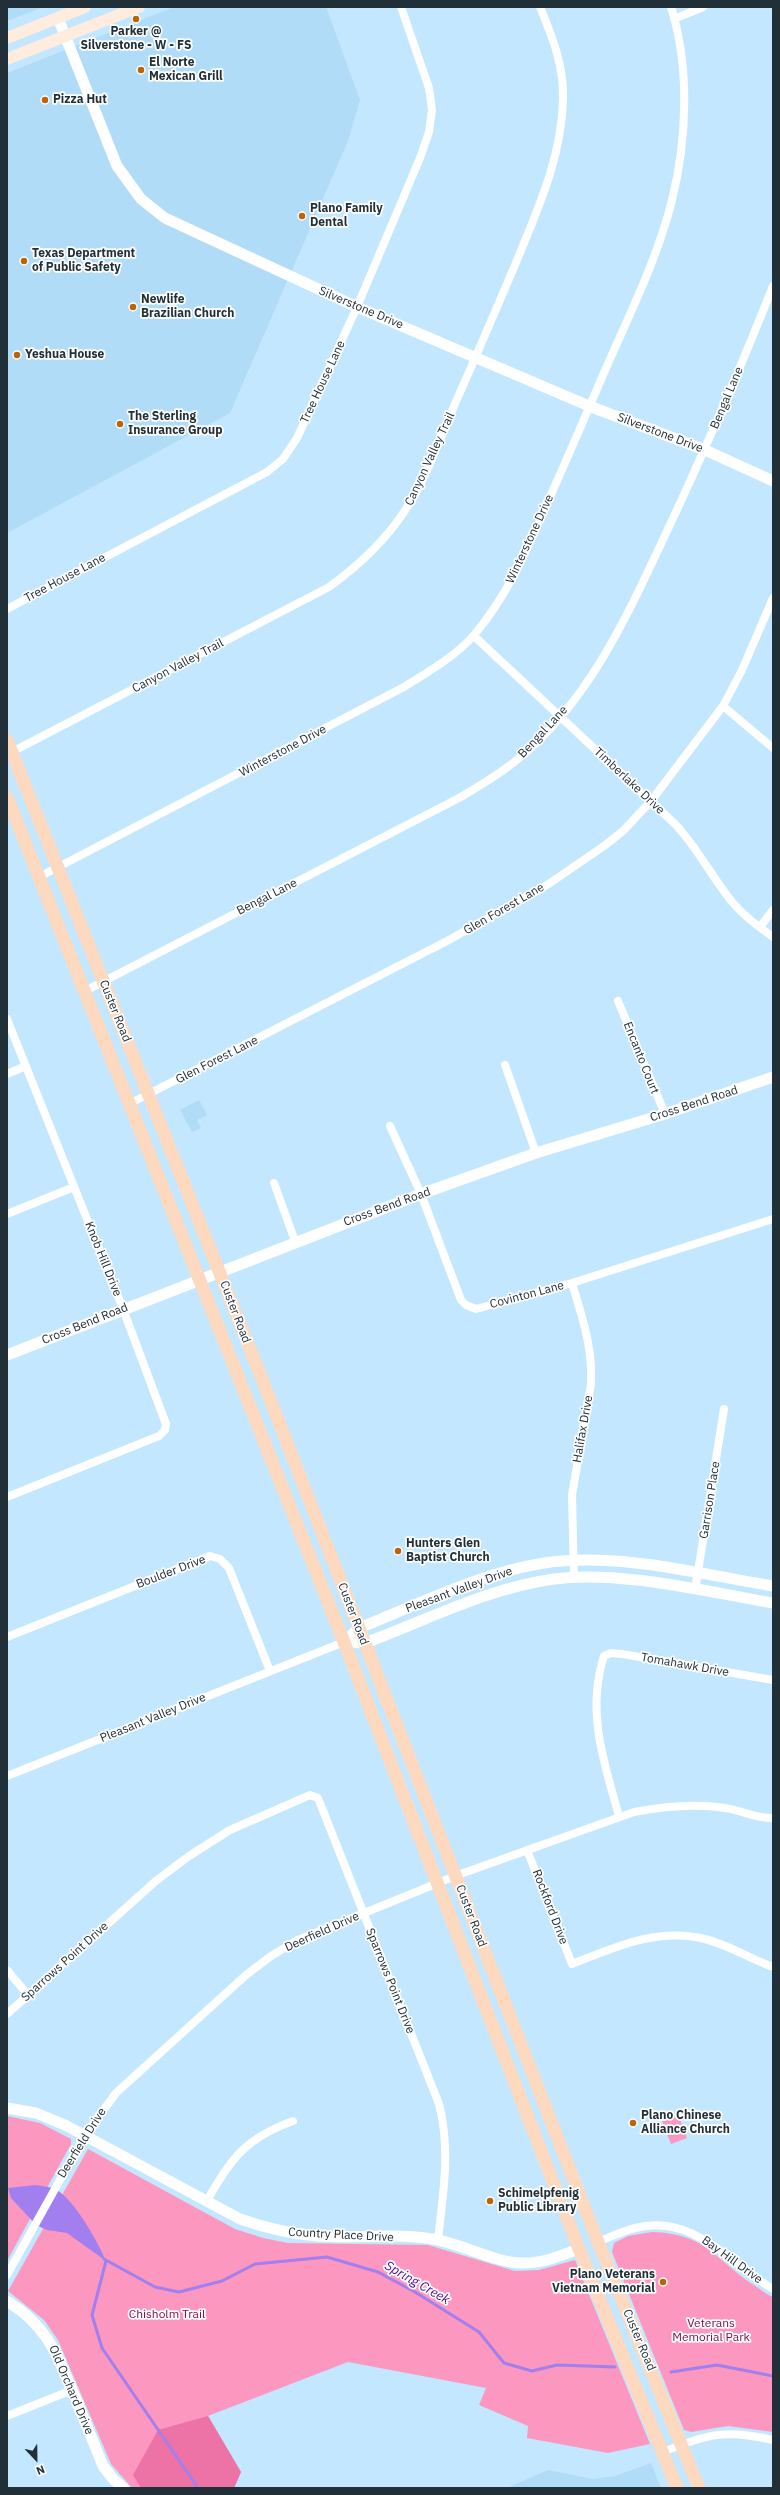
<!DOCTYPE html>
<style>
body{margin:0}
#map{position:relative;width:780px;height:2495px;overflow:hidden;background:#c2e7ff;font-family:"IBM Plex Sans",sans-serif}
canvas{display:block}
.frame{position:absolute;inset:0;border:8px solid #202f38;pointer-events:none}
.north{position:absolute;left:16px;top:2439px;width:40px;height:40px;-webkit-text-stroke:3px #fff;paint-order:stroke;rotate:158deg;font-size:11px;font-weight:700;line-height:16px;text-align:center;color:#202f38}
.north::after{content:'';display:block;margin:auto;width:14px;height:18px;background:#202f38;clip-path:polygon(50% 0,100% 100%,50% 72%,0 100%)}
</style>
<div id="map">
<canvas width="780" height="2495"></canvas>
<div class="frame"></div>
<div class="north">N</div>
</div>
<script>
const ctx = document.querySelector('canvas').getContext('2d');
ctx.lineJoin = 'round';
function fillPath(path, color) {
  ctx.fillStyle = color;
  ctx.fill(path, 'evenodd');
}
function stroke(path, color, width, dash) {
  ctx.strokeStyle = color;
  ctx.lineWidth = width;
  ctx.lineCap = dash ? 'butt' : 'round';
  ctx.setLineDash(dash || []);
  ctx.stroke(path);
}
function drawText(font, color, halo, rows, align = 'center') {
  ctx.font = font + ' "IBM Plex Sans",sans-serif';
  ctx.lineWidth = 3.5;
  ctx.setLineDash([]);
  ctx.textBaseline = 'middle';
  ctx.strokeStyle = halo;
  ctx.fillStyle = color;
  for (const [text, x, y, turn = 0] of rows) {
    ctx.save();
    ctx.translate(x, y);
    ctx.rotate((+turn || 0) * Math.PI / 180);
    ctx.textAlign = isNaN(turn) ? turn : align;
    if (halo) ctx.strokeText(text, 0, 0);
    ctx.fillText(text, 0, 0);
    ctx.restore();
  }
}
fillPath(new Path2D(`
 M 7,7 L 44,7 L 7,21 Z
 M 174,7 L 326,7 L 360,100 L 348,141 L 230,413 L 7,533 L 7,73 Z
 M 199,1100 L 207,1115 L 197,1120 L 201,1128 L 192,1132 L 180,1110 Z
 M 651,2463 L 661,2488 L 507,2488 L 548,2470 L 593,2479 L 615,2476 Z`), '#b0dcf8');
fillPath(new Path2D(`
 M 678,2114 L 687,2138 L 671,2144 L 662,2121 Z
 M 7,2116 L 40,2123 L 71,2139 L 71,2144 L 7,2261 Z
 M 88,2149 L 235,2229 L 263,2238 L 288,2243 L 428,2245 L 515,2271 L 539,2270 L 575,2260 L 650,2444 L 608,2453 L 527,2438 L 528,2426 L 479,2405 L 486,2388 L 348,2362 L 208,2416 L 241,2472 L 234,2488 L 132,2488 L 111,2464 L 58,2340 L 44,2320 L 8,2291 Z
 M 652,2232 C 706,2234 713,2257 752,2284 C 759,2288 765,2294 773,2297 L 773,2432 L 728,2426 L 691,2432 L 684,2430 L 612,2252 L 614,2243 L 628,2236 Z`), '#fc98bf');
fillPath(new Path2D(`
 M 208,2416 L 241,2472 L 234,2488 L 141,2488 L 133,2475 L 158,2430 Z`), '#ed72a6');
fillPath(new Path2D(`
 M 36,2185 C 42,2186 51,2187 57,2190 C 75,2201 98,2242 106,2261 L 67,2233 L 47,2230 L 36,2225 L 11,2198 L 8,2188 Z`), '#a17fee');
stroke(new Path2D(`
 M 104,2259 L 155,2287 L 179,2292 L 222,2281 L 255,2264 L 327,2257 L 378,2272 L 415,2292 L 479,2332 L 504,2363 L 532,2371 L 557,2365 L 615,2367
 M 106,2261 L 92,2315 L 102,2348 L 198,2488
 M 671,2372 L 717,2365 L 773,2376`), '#a17fee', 3);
stroke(new Path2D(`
 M 674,19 L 703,7
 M 7,609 L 267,472 L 283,459 L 297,438 L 357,307 L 420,158 L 429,132 L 432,110 L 429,88 L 401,7
 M 474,636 L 675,824 C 698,848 712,878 733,903 C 745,917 759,927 773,937
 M 723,706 L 773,748
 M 8,754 L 329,587 C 358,566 384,542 404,512 C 426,480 439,441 454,406 C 475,359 495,312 515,265 C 537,211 562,158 563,98 C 564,66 552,36 540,7
 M 39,877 L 404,687 C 428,672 456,656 474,635 C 508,595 528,548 548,501 C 565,464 581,426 597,389 C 623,327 656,265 672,200 C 687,140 690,67 671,7
 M 760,927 L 773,910
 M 85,991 L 459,798 C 478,787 496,776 513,763 C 594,700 633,602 676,512 C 710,438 743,362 773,286
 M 618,1001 L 665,1114
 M 7,1019 L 123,1309 L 166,1424 L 165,1430 L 159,1436 L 7,1497
 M 505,1065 L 536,1153
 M 7,1074 L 26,1066
 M 129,1104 L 447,941 L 547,885 L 604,846 L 623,831 L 651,801 L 723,706 L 742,670 L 773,598
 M 390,1126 L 421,1194 L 461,1300 L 466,1305 L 476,1309 L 572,1283 L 773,1219
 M 274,1183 L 295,1241
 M 7,1214 L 74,1187
 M 572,1283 C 582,1317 593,1348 591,1384 L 572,1495 L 574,1577
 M 695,1590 L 724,1409
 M 7,1637 L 210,1556 L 220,1559 L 229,1568 L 270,1671
 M 7,1776 L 344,1642
 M 619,1816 C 604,1763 586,1711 604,1656 L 611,1653 L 622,1654 L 773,1680
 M 527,1850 L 572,1964 C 615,1947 658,1927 705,1939 C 729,1945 750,1959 773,1967
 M 7,1970 L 28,1995
 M 7,2014 L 157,1880 L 189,1856 L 230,1830 L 310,1795 L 318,1798 L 439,2104 C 451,2151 443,2193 438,2240
 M 207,2201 C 230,2159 246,2138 293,2121
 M 598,2242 C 610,2237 623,2231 635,2228 C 693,2213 729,2263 773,2289
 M 7,2275 L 85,2135 L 116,2093 L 246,1975 L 271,1956 L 298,1940 L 455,1876 L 634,1812 C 665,1806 694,1803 725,1808 C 741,1810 757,1819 773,1818
 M 7,2416 L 72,2390
 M 663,2452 C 707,2434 725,2429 773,2440`), '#fff', 8);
stroke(new Path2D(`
 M 58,18 L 117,166 L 141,199 L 165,218 L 357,307 L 589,406 L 705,450 L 773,481
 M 7,1355 L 421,1194 L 536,1153 L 665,1114 L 773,1077
 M 344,1642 L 359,1628 C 419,1604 480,1573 544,1563 C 620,1552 699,1574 773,1586
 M 344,1642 L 365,1643 C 427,1620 488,1588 554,1579 C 620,1570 707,1592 773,1603
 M 7,2108 L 36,2113 L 65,2125 L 240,2219 C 266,2228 290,2234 317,2236 C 357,2239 399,2232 438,2240 C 466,2246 492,2261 520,2263 C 541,2264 560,2256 579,2249
 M 7,2301 C 46,2325 56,2352 73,2392 C 83,2417 93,2441 103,2466 L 114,2480 L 124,2488`), '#fff', 11);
stroke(new Path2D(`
 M 7,38 L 85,7
 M 7,59 L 139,7`), '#feecdf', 12);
stroke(new Path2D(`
 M 7,740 L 266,1389 L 598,2242 L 699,2488
 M 7,797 L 344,1642 L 579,2249 L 677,2488`), '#fdd9bf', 13);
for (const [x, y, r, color] of [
 [136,19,4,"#bd6205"],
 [141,70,4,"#bd6205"],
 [45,100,4,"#bd6205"],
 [302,216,4,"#bd6205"],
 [24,261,4,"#bd6205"],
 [133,307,4,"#bd6205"],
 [17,355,4,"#bd6205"],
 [120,424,4,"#bd6205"],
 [398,1551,4,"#bd6205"],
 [633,2123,4,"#bd6205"],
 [490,2201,4,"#bd6205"],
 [663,2282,4,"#bd6205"]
]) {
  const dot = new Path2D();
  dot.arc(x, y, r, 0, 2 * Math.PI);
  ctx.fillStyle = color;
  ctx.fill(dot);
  stroke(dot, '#fff', 1.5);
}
drawText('bold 12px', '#202f38', '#fff', [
 ["Parker @",136,32,"center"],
 ["Silverstone - W - FS",136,46,"center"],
 ["El Norte",149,63],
 ["Mexican Grill",149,77],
 ["Pizza Hut",53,100],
 ["Plano Family",310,209],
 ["Dental",310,223],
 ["Texas Department",32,254],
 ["of Public Safety",32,268],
 ["Newlife",141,300],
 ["Brazilian Church",141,314],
 ["Yeshua House",25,355],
 ["The Sterling",128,417],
 ["Insurance Group",128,431],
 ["Hunters Glen",406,1544],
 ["Baptist Church",406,1558],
 ["Plano Chinese",641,2116],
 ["Alliance Church",641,2130],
 ["Schimelpfenig",498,2194],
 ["Public Library",498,2208],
 ["Plano Veterans",655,2275,"right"],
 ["Vietnam Memorial",655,2289,"right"]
], 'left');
drawText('12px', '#202f38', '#fff', [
 ["Silverstone Drive",361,308,23],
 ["Tree House Lane",323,382,-65],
 ["Bengal Lane",727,398,-67],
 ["Silverstone Drive",660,433,21],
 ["Canyon Valley Trail",430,459,-65],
 ["Winterstone Drive",530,539,-65],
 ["Tree House Lane",65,578,-28],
 ["Canyon Valley Trail",178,666,-28],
 ["Bengal Lane",543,732,-47],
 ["Winterstone Drive",283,751,-28],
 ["Timberlake Drive",629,781,43],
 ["Bengal Lane",267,897,-27],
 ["Glen Forest Lane",504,909,-30],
 ["Custer Road",115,1011,68],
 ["Encanto Court",641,1058,68],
 ["Glen Forest Lane",217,1060,-27],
 ["Cross Bend Road",694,1104,-18],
 ["Cross Bend Road",387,1207,-20],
 ["Knob Hill Drive",103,1259,68],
 ["Covinton Lane",527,1295,-15],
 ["Custer Road",235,1312,69],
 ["Cross Bend Road",85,1324,-22],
 ["Halifax Drive",583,1429,-80],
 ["Garrison Place",710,1500,-81],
 ["Boulder Drive",171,1572,-21],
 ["Pleasant Valley Drive",459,1590,-20],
 ["Custer Road",353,1614,69],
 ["Tomahawk Drive",685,1665,10],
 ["Pleasant Valley Drive",153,1718,-22],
 ["Rockford Drive",550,1907,69],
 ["Custer Road",471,1916,69],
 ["Deerfield Drive",322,1932,-24],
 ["Sparrows Point Drive",65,1962,-42],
 ["Sparrows Point Drive",390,1981,68],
 ["Deerfield Drive",82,2143,-58],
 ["Country Place Drive",341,2235,3],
 ["Bay Hill Drive",732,2260,36],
 ["Custer Road",639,2340,67],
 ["Old Orchard Drive",71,2390,67]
]);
drawText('12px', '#800e4a', '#fff', [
 ["Chisholm Trail",167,2315],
 ["Veterans",711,2324],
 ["Memorial Park",711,2338]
]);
drawText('italic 13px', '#4c0a94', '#fff', [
 ["Spring Creek",417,2283,30]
]);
</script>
